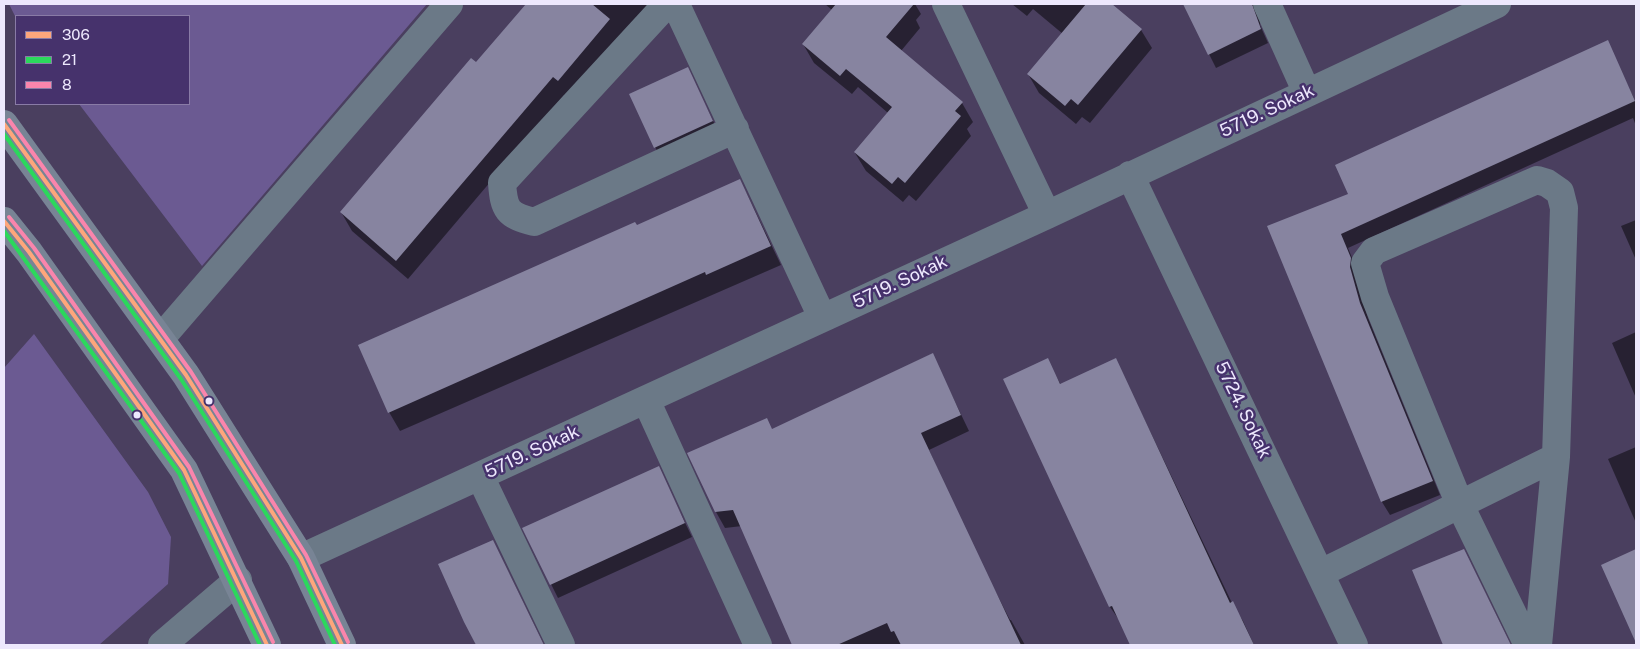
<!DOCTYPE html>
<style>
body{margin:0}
#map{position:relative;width:1640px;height:649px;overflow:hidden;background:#4a3f5f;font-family:"Public Sans",sans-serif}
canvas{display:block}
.frame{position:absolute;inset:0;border:5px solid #ede8fd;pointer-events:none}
.legend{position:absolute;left:15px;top:15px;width:175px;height:90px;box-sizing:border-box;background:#46326c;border:1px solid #897ba6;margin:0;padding:6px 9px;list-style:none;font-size:15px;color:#ede8fd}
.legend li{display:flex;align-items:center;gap:10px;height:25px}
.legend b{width:25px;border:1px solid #897ba6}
</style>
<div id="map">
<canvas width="1640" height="649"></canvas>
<div class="frame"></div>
<ul class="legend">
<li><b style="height:6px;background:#fea67b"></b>306</li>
<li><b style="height:6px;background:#2bd85c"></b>21</li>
<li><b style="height:6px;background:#fa85ac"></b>8</li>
</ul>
</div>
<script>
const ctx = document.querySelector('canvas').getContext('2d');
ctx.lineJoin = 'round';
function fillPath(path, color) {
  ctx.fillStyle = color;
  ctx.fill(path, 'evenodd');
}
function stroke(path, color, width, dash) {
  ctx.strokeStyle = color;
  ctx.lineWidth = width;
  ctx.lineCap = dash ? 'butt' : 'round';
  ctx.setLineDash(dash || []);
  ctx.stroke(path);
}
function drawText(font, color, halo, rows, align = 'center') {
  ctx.font = font + ' "Public Sans",sans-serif';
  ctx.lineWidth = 5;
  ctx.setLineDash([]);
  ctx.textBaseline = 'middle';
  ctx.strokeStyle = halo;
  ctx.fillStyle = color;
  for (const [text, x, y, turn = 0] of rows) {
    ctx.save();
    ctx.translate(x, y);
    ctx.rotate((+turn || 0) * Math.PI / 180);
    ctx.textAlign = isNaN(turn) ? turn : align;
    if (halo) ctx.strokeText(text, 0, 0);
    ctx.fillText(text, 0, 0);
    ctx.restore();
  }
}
fillPath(new Path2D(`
 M 9,4 L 427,4 L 202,266 L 79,104 L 189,104 L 189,16 L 16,18 Z
 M 34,334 L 148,492 L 171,537 L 168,584 L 99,645 L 4,645 L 4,368 Z`), '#6b5a92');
fillPath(new Path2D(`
 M 527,4 L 649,4 L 569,99 L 564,95 L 408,279 L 352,231 L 341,212 L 476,64 Z
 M 825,4 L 915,4 L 921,14 L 916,20 L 920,28 L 901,51 L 962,103 L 973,122 L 967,129 L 971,136 L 916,201 L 909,195 L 903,202 L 866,171 L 855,153 L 888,113 L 858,87 L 852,94 L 814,63 L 803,44 L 832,10 Z
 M 1012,4 L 1110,4 L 1141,30 L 1152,48 L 1090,123 L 1082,117 L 1076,124 L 1039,93 L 1028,74 L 1063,34 L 1033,9 L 1027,16 Z
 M 1184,4 L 1260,4 L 1260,25 L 1268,43 L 1216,68 Z
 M 1607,42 L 1636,103 L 1636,126 L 1633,118 L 1348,248 L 1358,272 L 1357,282 L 1368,318 L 1440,495 L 1390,515 L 1382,502 L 1269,227 L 1349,195 Z
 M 687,68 L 720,135 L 663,161 L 655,147 Z
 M 740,180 L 781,265 L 400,431 L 389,412 L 636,227 Z
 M 1636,220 L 1636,260 L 1621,226 Z
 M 1636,332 L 1636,398 L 1612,343 Z
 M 932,354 L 969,431 L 929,450 L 974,549 L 1010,620 L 1011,620 L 1025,645 L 794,645 L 742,526 L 725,528 L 716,512 L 772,430 Z
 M 1047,360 L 1061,385 L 1116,360 L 1232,603 L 1243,621 L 1254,645 L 1131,645 L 1122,624 L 1110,607 L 1004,380 Z
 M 1636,447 L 1636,523 L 1608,459 Z
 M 658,467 L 692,537 L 558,598 L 551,584 Z
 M 493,541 L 500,555 L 544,645 L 476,645 L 440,565 Z
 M 1636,551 L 1636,639 L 1603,565 Z
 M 1471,564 L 1511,645 L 1444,645 L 1443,642 Z`), '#0007');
fillPath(new Path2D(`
 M 526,4 L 592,4 L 610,19 L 558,81 L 553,77 L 396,261 L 340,212 L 471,58 L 476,62 Z
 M 836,4 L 914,4 L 886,37 L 963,102 L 955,111 L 961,116 L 905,183 L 898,177 L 892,184 L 854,152 L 892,107 L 846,69 L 840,76 L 802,44 Z
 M 1086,4 L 1112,4 L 1142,29 L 1078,105 L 1071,99 L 1065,106 L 1027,74 Z
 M 1183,4 L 1252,4 L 1261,29 L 1208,55 Z
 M 1608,40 L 1635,101 L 1341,234 L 1351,258 L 1350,267 L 1360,303 L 1433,481 L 1381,502 L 1267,226 L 1348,194 L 1335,165 Z
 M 688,67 L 713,121 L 654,148 L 629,94 Z
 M 740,179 L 771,246 L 706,275 L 705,272 L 388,413 L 358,345 L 635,222 L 637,225 Z
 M 933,353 L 961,415 L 921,433 L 1021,645 L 901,645 L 894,631 L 891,632 L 887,623 L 837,645 L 792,645 L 733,510 L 715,512 L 687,453 L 767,418 L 772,429 Z
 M 1048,358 L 1060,384 L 1116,358 L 1230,603 L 1233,601 L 1254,645 L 1130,645 L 1112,606 L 1109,607 L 1003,379 Z
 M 659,466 L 685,523 L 550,585 L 522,528 Z
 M 493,540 L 544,645 L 476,645 L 464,622 L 438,564 Z
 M 1464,549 L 1511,645 L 1443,645 L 1412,570 Z
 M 1636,549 L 1636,643 L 1601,565 Z`), '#8784a0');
stroke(new Path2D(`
 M 946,4 L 1047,215
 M 1267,4 L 1307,93
 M 735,129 L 534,222 C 507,215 504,210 502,183 L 665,6 L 678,9 L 822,317
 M 1130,175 L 1354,645
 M 161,338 L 449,4
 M 646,400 L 758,645
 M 480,476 L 561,645
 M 301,558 L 1047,215 L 1497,4
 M 1321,573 L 1556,457
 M 162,645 L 238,580
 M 1528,645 L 1460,505 L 1375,297 L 1365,263 L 1374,251 L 1537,180 L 1547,183 L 1560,192 L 1564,208 L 1556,457 L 1538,645`), '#6b7987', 28);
stroke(new Path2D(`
 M 4,124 L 186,375 L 301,558 L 342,645
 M 4,221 L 29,252 L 184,470 L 267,645`), '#788495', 28);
stroke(new Path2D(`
 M 4,124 L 186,375 L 301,558 L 342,645
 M 4,221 L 29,252 L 184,470 L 267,645`), '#fea67b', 4);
stroke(new Path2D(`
 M 4,134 L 181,379 L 296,561 L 335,645
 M 4,231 L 179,473 L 260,645`), '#2bd85c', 4);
stroke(new Path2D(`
 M 9,120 L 191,372 L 306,555 L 348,642
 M 9,217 L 34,248 L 189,467 L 273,642`), '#fa85ac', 4);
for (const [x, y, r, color] of [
 [209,401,4.5,"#ede8fd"],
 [137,415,4.5,"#ede8fd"]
]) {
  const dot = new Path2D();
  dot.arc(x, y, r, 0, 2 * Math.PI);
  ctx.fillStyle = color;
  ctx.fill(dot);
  stroke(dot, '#46326c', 2);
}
drawText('18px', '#ede8fd', '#46326c', [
 ["5719. Sokak",1267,111,-25],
 ["5719. Sokak",900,282,-25],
 ["5724. Sokak",1243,410,64],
 ["5719. Sokak",532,452,-25]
]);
</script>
